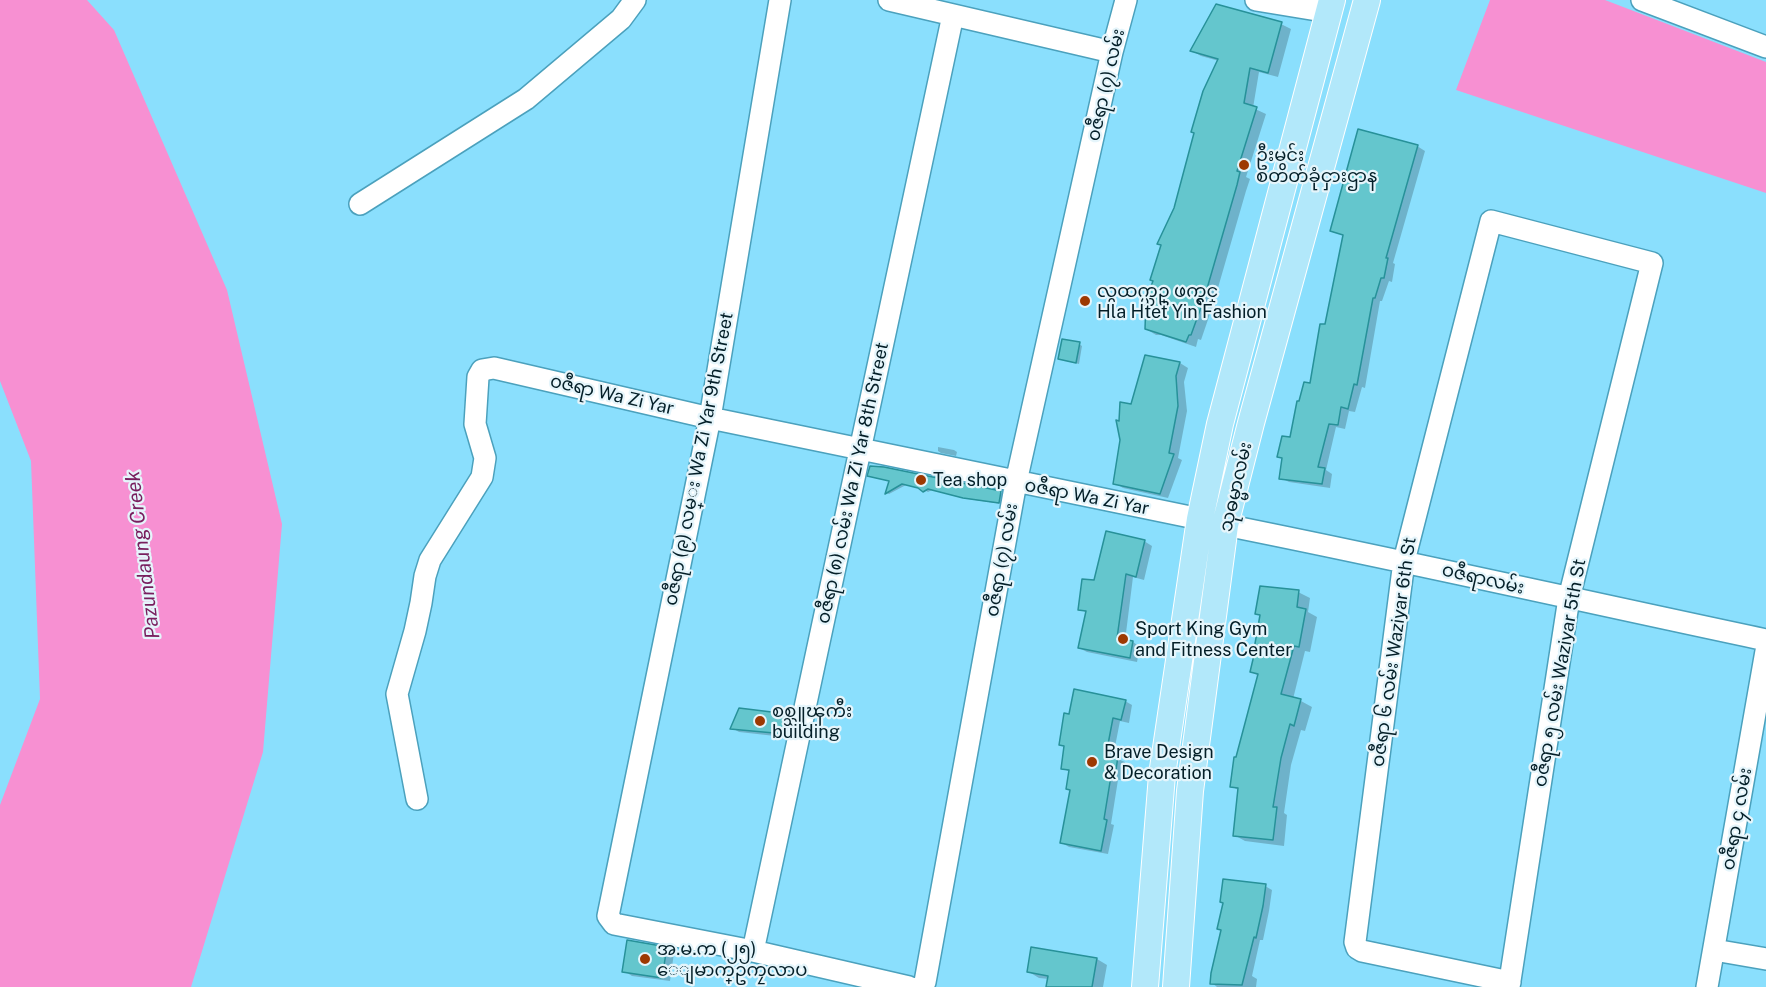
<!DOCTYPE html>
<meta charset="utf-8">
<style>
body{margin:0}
canvas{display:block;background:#8adffd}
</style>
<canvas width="1766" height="987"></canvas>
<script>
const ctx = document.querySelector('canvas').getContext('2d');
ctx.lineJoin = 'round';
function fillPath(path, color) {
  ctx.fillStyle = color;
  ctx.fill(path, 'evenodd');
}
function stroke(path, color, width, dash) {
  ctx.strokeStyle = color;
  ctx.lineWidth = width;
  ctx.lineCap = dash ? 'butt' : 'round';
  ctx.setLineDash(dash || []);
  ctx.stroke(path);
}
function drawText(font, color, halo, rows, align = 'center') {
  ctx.font = font + ' "Public Sans","Noto Sans Myanmar",sans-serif';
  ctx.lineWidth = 4.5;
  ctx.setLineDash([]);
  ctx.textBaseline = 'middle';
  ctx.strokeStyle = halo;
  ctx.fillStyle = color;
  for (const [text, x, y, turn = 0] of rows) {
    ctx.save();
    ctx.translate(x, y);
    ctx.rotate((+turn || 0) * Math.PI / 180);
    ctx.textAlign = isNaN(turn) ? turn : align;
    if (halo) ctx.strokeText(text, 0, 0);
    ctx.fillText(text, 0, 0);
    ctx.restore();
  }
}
fillPath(new Path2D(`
 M 0,0 L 87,0 L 114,30 L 227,290 L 282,524 L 263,752 L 191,987 L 0,987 L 0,805 L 40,699 L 31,461 L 0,381 Z
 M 1490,0 L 1605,0 L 1766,62 L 1766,193 L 1456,90 Z`), '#f790d2');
fillPath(new Path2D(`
 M 1281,24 L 1291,29 L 1278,77 L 1259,72 L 1253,108 L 1266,114 L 1246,177 L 1250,179 L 1246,191 L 1213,305 L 1201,340 L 1198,339 L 1196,347 L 1161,335 L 1156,335 L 1146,329 L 1148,300 L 1219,61 L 1201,56 L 1192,51 Z
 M 1417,146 L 1425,151 L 1393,263 L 1395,264 L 1392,282 L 1389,281 L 1382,301 L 1380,301 L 1365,388 L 1362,387 L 1355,412 L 1349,411 L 1345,429 L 1336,427 L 1326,470 L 1332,474 L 1330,488 L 1289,482 L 1281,478 L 1291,439 L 1311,385 L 1326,326 L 1344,236 L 1332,230 Z
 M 1079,344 L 1082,346 L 1079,364 L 1060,359 Z
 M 1146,356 L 1180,363 L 1188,368 L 1184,382 L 1187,411 L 1178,458 L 1182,460 L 1168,498 L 1123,488 L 1115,483 L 1121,440 L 1120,423 L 1132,406 Z
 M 938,447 L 954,450 L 957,452 L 956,456 L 941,453 L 938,451 Z
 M 884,468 L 1001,493 L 1004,494 L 1002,504 L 968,499 L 932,490 L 928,492 L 922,489 L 906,485 L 889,494 L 886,493 L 890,481 L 869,475 Z
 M 1144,541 L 1152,546 L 1144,580 L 1133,577 L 1125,641 L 1133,642 L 1140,647 L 1137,662 L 1087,652 L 1079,648 L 1087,613 L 1080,609 L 1095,582 Z
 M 1298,592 L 1310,598 L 1308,612 L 1317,617 L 1310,652 L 1305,651 L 1293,699 L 1301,701 L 1312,707 L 1305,731 L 1301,730 L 1291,765 L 1284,813 L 1287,815 L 1284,846 L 1245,841 L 1234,835 L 1240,791 L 1231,786 L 1237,759 L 1259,676 L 1251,672 L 1261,616 L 1257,613 Z
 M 1125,701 L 1132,705 L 1129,723 L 1120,721 L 1113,757 L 1125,762 L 1122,780 L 1118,780 L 1111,824 L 1114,825 L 1108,854 L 1069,847 L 1062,843 L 1072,791 L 1070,772 L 1062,768 L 1066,747 L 1060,744 Z
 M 740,709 L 788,715 L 796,720 L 793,738 L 739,732 L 732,728 Z
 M 1265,886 L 1272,890 L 1269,911 L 1263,940 L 1260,940 L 1252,976 L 1257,979 L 1256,987 L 1217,987 L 1212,983 Z
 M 667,949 L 674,953 L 670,981 L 632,976 L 624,971 Z
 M 1097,959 L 1107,965 L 1103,987 L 1048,987 L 1049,979 L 1039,978 L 1029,972 Z`), '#0003');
const building = new Path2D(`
 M 1216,4 L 1282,22 L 1268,73 L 1250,68 L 1244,103 L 1257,107 L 1237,171 L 1240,172 L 1237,185 L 1204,299 L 1191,335 L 1189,335 L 1186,342 L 1145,329 L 1146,299 L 1153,281 L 1150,280 L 1161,245 L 1157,244 L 1174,208 L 1194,133 L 1191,132 L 1203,91 L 1218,59 L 1190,51 Z
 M 1358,129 L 1418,145 L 1386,258 L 1388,258 L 1384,278 L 1381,278 L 1375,298 L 1373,298 L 1357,385 L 1354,384 L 1348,409 L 1341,407 L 1338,425 L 1329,424 L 1318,467 L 1325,468 L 1322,484 L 1279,479 L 1282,458 L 1277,457 L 1282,436 L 1290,437 L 1297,401 L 1299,401 L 1304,382 L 1310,383 L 1320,324 L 1325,324 L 1343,235 L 1330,231 Z
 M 1062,339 L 1080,342 L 1076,363 L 1058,359 Z
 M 1145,355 L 1180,362 L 1176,376 L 1178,406 L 1169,453 L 1174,454 L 1160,494 L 1113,484 L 1120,440 L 1116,420 L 1119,421 L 1120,402 L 1131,404 Z
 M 870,466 L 884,467 L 1001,491 L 999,503 L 963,498 L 928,489 L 923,492 L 918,488 L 902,484 L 885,494 L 889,481 L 867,476 Z
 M 1106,531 L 1145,540 L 1136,577 L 1126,574 L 1117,638 L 1133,641 L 1130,658 L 1078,648 L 1086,611 L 1078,610 L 1082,579 L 1094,580 Z
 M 1260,586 L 1299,590 L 1297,607 L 1306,609 L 1299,647 L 1294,646 L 1281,694 L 1301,699 L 1294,726 L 1290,724 L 1281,758 L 1273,807 L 1277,807 L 1273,840 L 1233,836 L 1238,788 L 1230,787 L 1234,757 L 1236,757 L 1258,674 L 1250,672 L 1254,655 L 1253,655 L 1260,615 L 1255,614 Z
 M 1074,689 L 1126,700 L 1121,720 L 1113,718 L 1106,755 L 1118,756 L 1115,777 L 1111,776 L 1104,819 L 1107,820 L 1101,851 L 1060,843 L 1070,790 L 1066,789 L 1069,770 L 1061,769 L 1064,746 L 1059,745 L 1064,713 L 1069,714 Z
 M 739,708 L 788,714 L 785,734 L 730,729 Z
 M 1223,879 L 1266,884 L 1263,906 L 1256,938 L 1254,937 L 1242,985 L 1210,984 L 1211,973 L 1221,930 L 1217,929 L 1223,903 L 1220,902 Z
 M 627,940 L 667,947 L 662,978 L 622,972 Z
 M 1031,947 L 1097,958 L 1092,987 L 1046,987 L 1048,976 L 1027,972 Z`);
fillPath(building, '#64c6cd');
stroke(building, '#279199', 1.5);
const minor = new Path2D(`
 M 780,0 L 710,418 L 608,916 L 614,924 L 753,951 L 909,987
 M 889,0 L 1112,52
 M 1256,0 L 1329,12
 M 1642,0 L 1766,47
 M 360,204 L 526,99 L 621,19 L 635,0
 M 1225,525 C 1406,561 1586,602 1766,640
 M 417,799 L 397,694 L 415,631 L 421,603 L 425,576 L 430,560 L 482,477 L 485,458 L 475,424 L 478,377 L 482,370 L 494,368 L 710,418 L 1200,519
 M 1714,950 L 1766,959
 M 753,951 L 953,15
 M 921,987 L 925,982 L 1016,482 L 1112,52 L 1126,0
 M 1509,987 L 1569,598 L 1652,263 L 1491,221 L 1404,561 L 1355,942 L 1357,948 L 1362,951 L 1510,982
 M 1707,987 L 1766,651`);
const major = new Path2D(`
 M 1145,987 L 1162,775 L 1200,519 L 1220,424 L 1332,0
 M 1176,987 L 1190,791 L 1225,525 L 1251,423 L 1367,0`);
stroke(minor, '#4ba1bd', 24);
stroke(major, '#fff', 28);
stroke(minor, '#fff', 21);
stroke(major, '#b2e8fa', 26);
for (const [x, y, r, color] of [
 [1244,165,6,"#9d3902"],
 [1085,301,6,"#9d3902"],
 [921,480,6,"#9d3902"],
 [1123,639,6,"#9d3902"],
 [760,721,6,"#9d3902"],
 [1092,762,6,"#9d3902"],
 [645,959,6,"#9d3902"]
]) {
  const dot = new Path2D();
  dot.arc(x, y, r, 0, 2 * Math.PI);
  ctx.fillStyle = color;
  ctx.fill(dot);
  stroke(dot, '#e5f5fb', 2);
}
drawText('18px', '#041f28', '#e5f5fb', [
 ["၀ဇီရာ (၇) လမ်း",1106,85,-77],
 ["၀ဇီရာ Wa Zi Yar",612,395,13],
 ["၀ဇီရာ (၉) လမ္း Wa Zi Yar 9th Street",699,459,-79],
 ["၀ဇီရာ (၈) လမ်း Wa Zi Yar 8th Street",853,483,-78],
 ["သုဓမ္မာလမ်း",1236,487,-77],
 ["၀ဇီရာ Wa Zi Yar",1087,497,11],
 ["၀ဇီရာ (၇) လမ်း",1002,560,-80],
 ["ဝဇီရာလမ်း",1483,579,13],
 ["ဝဇီရာ ၆ လမ်း Waziyar 6th St",1394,652,-82],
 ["ဝဇီရာ ၅ လမ်း Waziyar 5th St",1560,673,-80],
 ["ဝဇီရာ ၄ လမ်း",1737,819,-80]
]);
drawText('18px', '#041f28', '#e5f5fb', [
 ["ဦးမင်း",1256,155],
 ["စတိတ်ခုံငှားဌာန",1256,176],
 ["လွထက္ယဥ္ ဖက္ရွင္",1097,291],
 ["Hla Htet Yin Fashion",1097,312],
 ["Tea shop",933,480],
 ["Sport King Gym",1135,629],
 ["and Fitness Center",1135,650],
 ["စစ္သူၾကီး",772,711],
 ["building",772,732],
 ["Brave Design",1104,752],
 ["& Decoration",1104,773],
 ["အ.မ.က (၂၅)",657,949],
 ["ေျမာက္ဥကၠလာပ",657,970]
], 'left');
drawText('italic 20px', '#781e5e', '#e5f5fb', [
 ["Pazundaung Creek",143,555,-97]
]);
</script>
